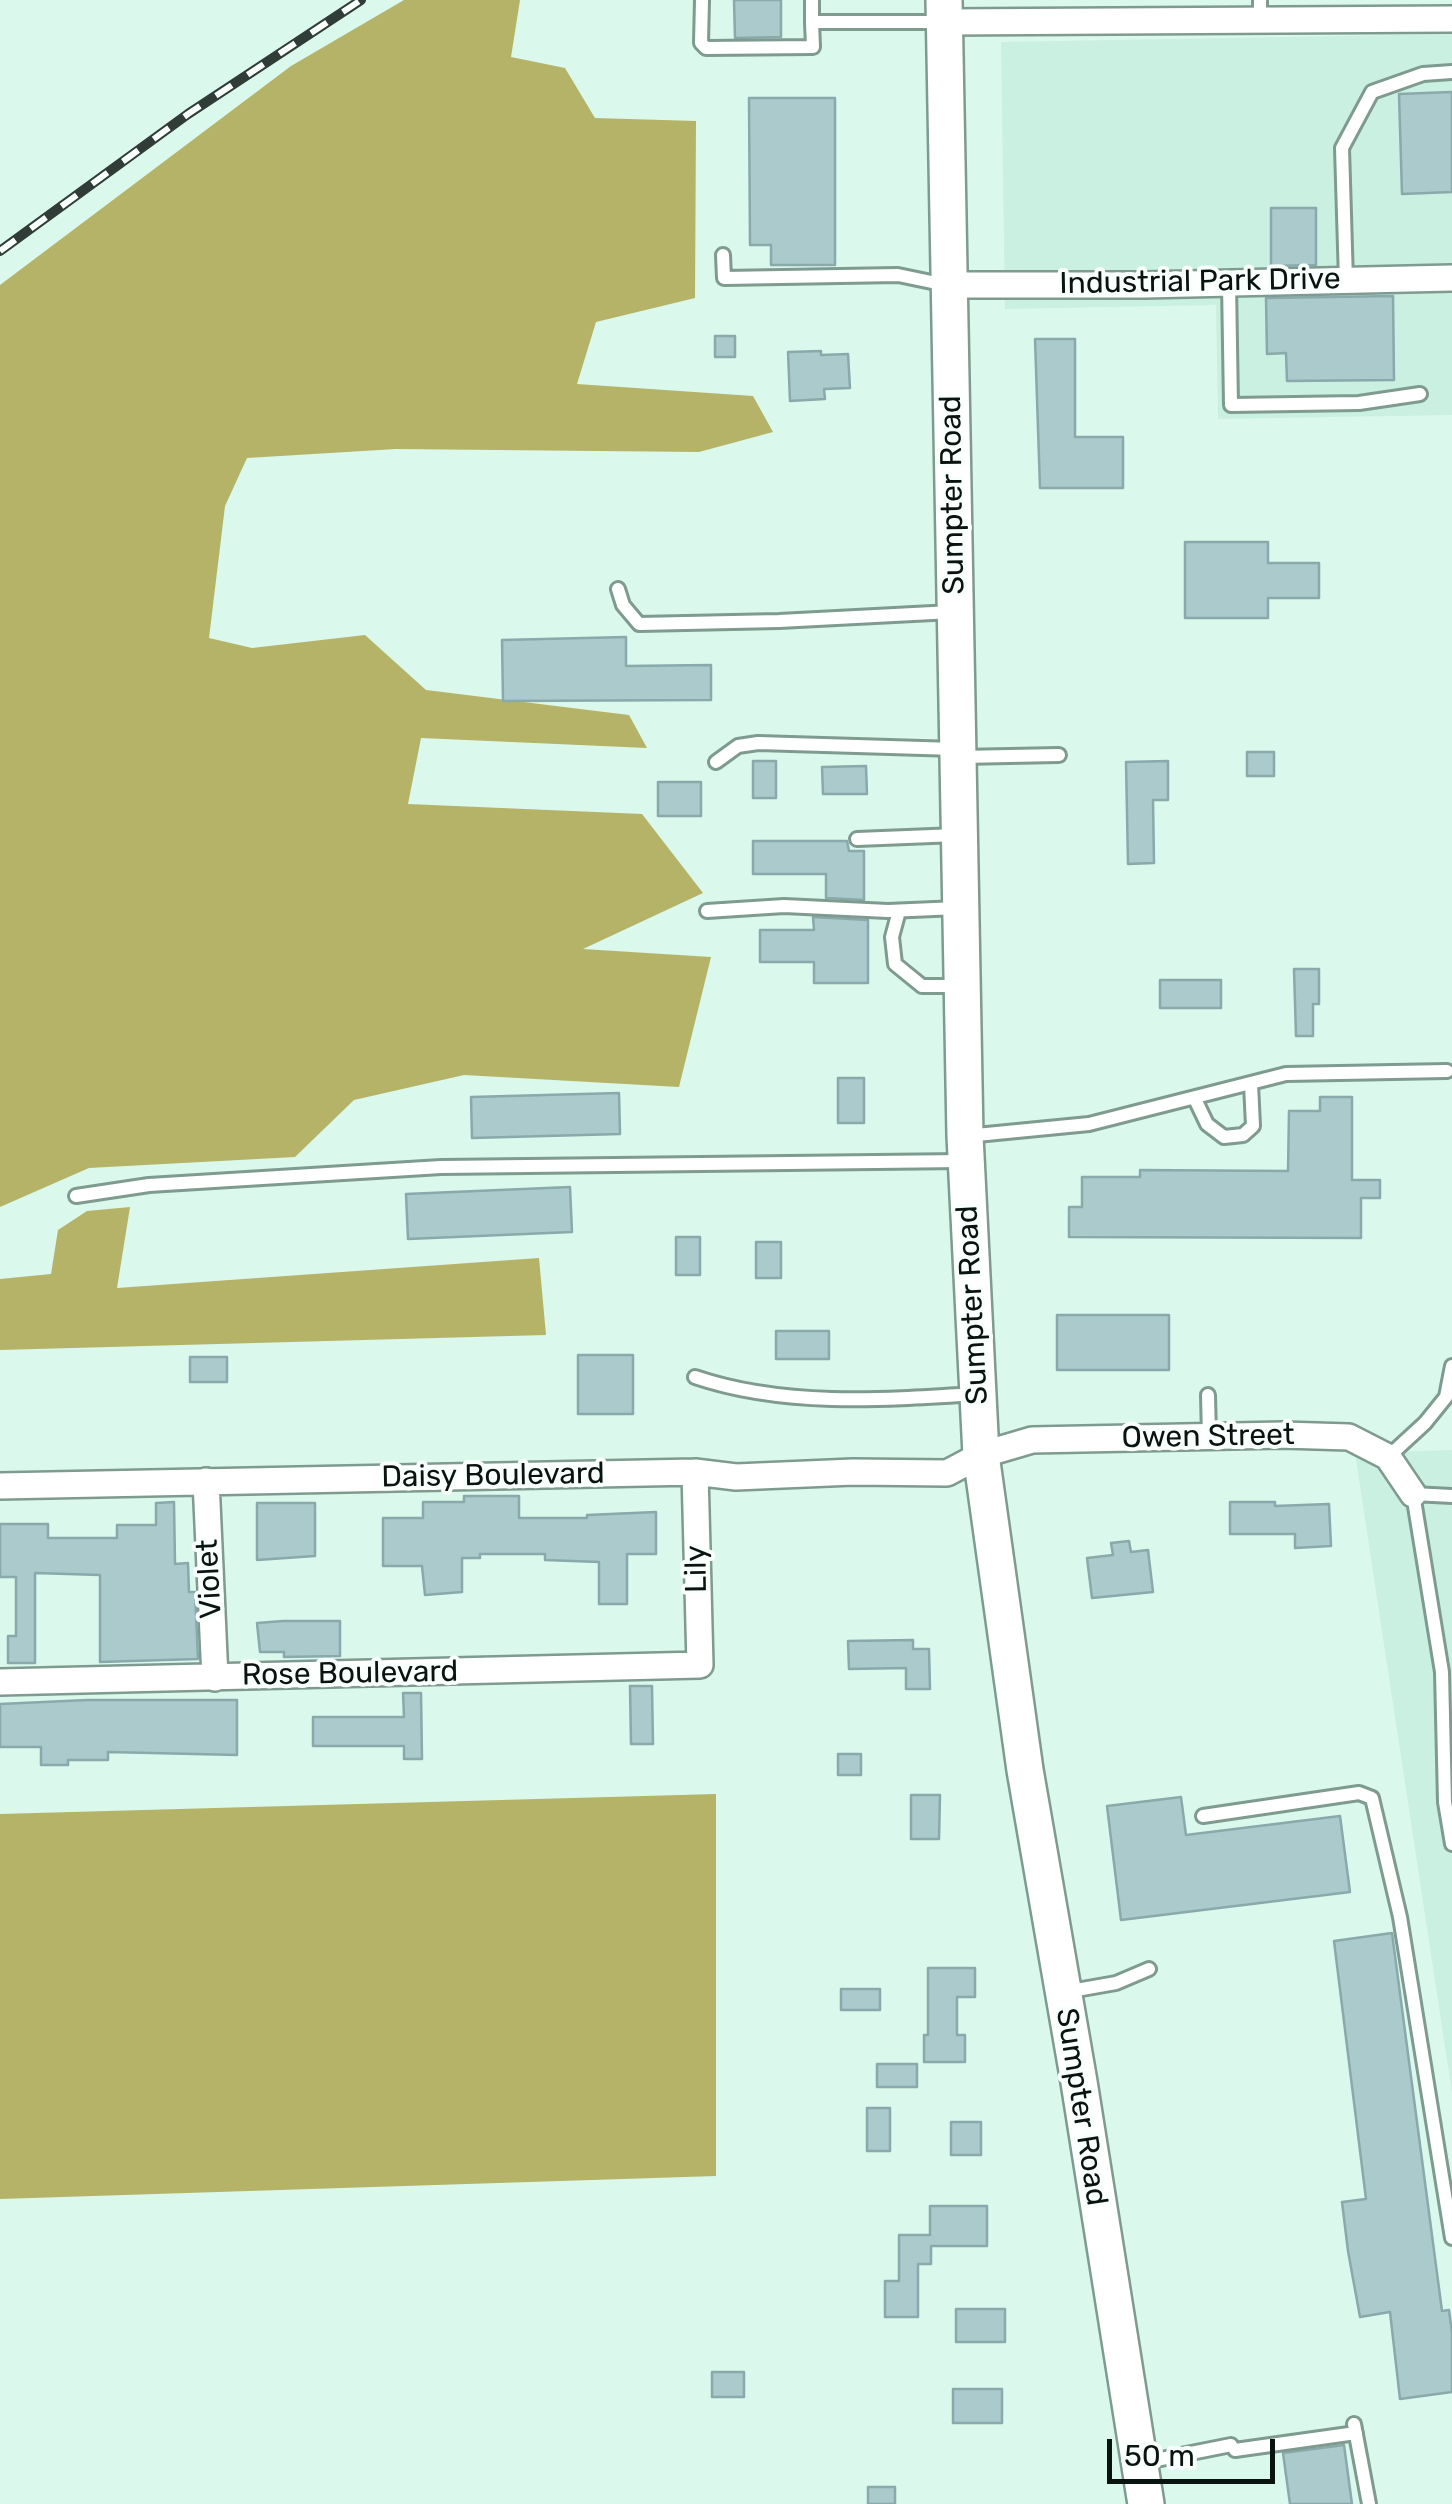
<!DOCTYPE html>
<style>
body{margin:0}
#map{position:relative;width:1452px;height:2504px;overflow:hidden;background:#dbf8ec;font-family:Rubik,sans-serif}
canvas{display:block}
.scale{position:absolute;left:1107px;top:2439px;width:168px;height:45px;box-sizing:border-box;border:5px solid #09130f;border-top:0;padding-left:12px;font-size:30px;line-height:35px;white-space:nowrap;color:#09130f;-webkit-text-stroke:8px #f9fffd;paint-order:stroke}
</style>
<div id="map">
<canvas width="1452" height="2504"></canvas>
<div class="scale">50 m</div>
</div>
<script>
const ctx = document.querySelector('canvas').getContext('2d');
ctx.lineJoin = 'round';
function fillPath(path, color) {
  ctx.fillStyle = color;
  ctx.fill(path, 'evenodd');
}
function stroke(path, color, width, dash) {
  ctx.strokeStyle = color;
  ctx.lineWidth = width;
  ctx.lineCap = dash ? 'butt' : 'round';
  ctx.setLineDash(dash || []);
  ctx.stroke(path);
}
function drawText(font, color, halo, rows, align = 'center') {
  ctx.font = font + ' Rubik,sans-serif';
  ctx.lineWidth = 8;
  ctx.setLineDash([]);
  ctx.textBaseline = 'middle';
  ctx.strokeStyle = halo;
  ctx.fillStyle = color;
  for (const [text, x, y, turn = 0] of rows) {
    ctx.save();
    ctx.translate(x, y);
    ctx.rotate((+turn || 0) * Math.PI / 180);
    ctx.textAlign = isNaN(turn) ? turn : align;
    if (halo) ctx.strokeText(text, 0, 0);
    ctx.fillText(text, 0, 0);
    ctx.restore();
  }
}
fillPath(new Path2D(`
 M 1452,34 L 1452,415 L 1218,419 L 1216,305 L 1005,309 L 1001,42 Z
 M 1452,1450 L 1452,2093 L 1355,1453 Z`), '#c9f0e0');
fillPath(new Path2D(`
 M 404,0 L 520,0 L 511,57 L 565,68 L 595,118 L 696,121 L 695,298 L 596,322 L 577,384 L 753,396 L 773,432 L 699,452 L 396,449 L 247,458 L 225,506 L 209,638 L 252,648 L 365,635 L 426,690 L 629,715 L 647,748 L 421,738 L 408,804 L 642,814 L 703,893 L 583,949 L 711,957 L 679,1087 L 464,1075 L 354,1100 L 295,1157 L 89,1168 L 0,1207 L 0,285 L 291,66 Z
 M 130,1207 L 117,1288 L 539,1258 L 546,1335 L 0,1350 L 0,1279 L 51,1274 L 58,1230 L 87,1211 Z
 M 716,1794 L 716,2176 L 0,2199 L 0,1814 Z`), '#b5b368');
const building = new Path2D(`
 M 734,0 L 781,0 L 781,37 L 735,38 Z
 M 1452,92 L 1452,192 L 1402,194 L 1399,94 Z
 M 749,98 L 835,98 L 835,265 L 771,265 L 771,245 L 750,245 Z
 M 1271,208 L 1316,208 L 1316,265 L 1271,266 Z
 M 1393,296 L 1394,380 L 1287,381 L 1286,353 L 1267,354 L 1266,298 Z
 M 715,336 L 735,336 L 735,357 L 715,357 Z
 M 1035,339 L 1075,339 L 1075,437 L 1123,437 L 1123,488 L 1040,488 Z
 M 821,351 L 821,355 L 848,354 L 850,388 L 824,389 L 825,399 L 790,401 L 788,352 Z
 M 1185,542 L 1268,542 L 1268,563 L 1319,563 L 1319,598 L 1268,598 L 1268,618 L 1185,618 Z
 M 626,637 L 626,666 L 711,665 L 711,700 L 503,701 L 502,640 Z
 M 1247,752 L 1274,752 L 1274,776 L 1247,776 Z
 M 753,761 L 776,761 L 776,798 L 753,798 Z
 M 1168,761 L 1168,800 L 1153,800 L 1154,863 L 1128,864 L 1126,762 Z
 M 866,766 L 867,794 L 823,794 L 822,767 Z
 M 658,782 L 701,782 L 701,816 L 658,816 Z
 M 753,841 L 847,841 L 849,851 L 864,851 L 864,900 L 826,898 L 826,874 L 753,874 Z
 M 813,917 L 868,920 L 868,983 L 814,983 L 814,962 L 760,962 L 760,930 L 814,930 Z
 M 1294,969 L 1319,969 L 1319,1004 L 1313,1004 L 1313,1036 L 1296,1036 Z
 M 1160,980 L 1221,980 L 1221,1008 L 1160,1008 Z
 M 838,1078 L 864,1078 L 864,1123 L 838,1123 Z
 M 619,1093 L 620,1134 L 472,1138 L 471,1097 Z
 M 1320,1097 L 1352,1097 L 1352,1180 L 1380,1180 L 1380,1198 L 1361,1198 L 1361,1238 L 1069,1237 L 1069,1207 L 1082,1207 L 1082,1177 L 1140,1177 L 1140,1170 L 1288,1171 L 1289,1111 L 1320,1111 Z
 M 570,1187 L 572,1232 L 408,1239 L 406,1194 Z
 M 676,1237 L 700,1237 L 700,1275 L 676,1275 Z
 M 756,1242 L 781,1242 L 781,1278 L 756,1278 Z
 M 1057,1315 L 1169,1315 L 1169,1370 L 1057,1370 Z
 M 776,1331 L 829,1331 L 829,1359 L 776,1359 Z
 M 578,1355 L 633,1355 L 633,1414 L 578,1414 Z
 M 190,1357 L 227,1357 L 227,1382 L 190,1382 Z
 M 464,1496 L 519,1496 L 519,1518 L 587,1518 L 587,1515 L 656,1512 L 656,1554 L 627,1554 L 627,1604 L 599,1604 L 599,1562 L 545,1560 L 545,1554 L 480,1554 L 480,1558 L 462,1558 L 462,1592 L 425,1595 L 422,1566 L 383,1566 L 383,1518 L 423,1518 L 423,1502 L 464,1502 Z
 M 174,1502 L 175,1564 L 188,1563 L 189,1592 L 195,1592 L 198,1659 L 100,1662 L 100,1575 L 35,1573 L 35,1663 L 8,1663 L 8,1636 L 16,1636 L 16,1577 L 0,1577 L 0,1524 L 48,1524 L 48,1538 L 117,1538 L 117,1525 L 156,1525 L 156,1503 Z
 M 1230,1502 L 1275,1502 L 1275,1506 L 1329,1504 L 1331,1546 L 1295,1548 L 1295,1534 L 1230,1534 Z
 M 257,1503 L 315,1503 L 315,1556 L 257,1560 Z
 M 1129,1541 L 1131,1552 L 1148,1550 L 1153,1592 L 1092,1598 L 1087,1558 L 1113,1555 L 1111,1543 Z
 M 283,1621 L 340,1621 L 340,1656 L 284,1657 L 284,1652 L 260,1652 L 257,1623 Z
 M 913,1640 L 913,1649 L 929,1649 L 930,1689 L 906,1689 L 906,1668 L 849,1669 L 848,1641 Z
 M 630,1686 L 652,1686 L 653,1744 L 631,1744 Z
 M 403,1693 L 421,1693 L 422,1759 L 404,1759 L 404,1746 L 313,1746 L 313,1717 L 404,1717 Z
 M 87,1700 L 237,1700 L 237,1755 L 108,1752 L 108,1760 L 68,1760 L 68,1765 L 41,1765 L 41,1747 L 0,1747 L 0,1704 Z
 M 838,1754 L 861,1754 L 861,1775 L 838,1775 Z
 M 911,1795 L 940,1795 L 939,1839 L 911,1839 Z
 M 1181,1797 L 1186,1835 L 1340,1816 L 1350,1892 L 1121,1920 L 1107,1806 Z
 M 1392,1933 L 1442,2311 L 1449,2310 L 1452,2333 L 1452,2392 L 1400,2399 L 1390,2312 L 1360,2317 L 1348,2251 L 1342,2202 L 1366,2199 L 1334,1941 Z
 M 928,1968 L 975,1968 L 975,1997 L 957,1997 L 957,2035 L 965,2035 L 965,2062 L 924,2062 L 924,2035 L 928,2035 Z
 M 841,1989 L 880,1989 L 880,2010 L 841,2010 Z
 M 877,2064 L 917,2064 L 917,2087 L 877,2087 Z
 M 867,2108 L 890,2108 L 890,2151 L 867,2151 Z
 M 951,2122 L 981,2122 L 981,2155 L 951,2155 Z
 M 930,2206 L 987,2206 L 987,2246 L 931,2246 L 931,2264 L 918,2264 L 918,2317 L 885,2317 L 885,2281 L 899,2281 L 899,2235 L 930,2235 Z
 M 956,2309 L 1005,2309 L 1005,2342 L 956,2342 Z
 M 712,2372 L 744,2372 L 744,2397 L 712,2397 Z
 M 953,2389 L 1002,2389 L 1002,2423 L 953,2423 Z
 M 1344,2445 L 1352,2504 L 1290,2504 L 1283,2453 Z
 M 868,2487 L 895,2487 L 895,2504 L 868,2504 Z`);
fillPath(building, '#aacacc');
stroke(building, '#89a9aa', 2.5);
const lane = new Path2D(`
 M 702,0 L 701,43 L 706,48 L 813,47 L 812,22
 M 812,0 L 812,22 L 943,22
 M 1260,0 L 1260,20
 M 723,255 L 724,278 L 898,275 L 946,285
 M 1346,281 L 1342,148 L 1372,92 L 1423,74 L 1452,72
 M 1229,283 L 1231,405 L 1359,403 L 1420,394
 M 618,589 L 623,605 L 639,624 L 779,621 L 952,612
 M 960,757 L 1059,755
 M 716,762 L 738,746 L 758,743 L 955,749
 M 857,839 L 957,835
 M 707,911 L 784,906 L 888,911 L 958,908
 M 899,911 L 892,937 L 895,964 L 922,986 L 960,986
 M 1195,1099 L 1207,1124 L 1224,1137 L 1243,1135 L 1253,1126 L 1251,1084
 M 966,1136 L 1089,1124 L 1286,1074 L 1447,1071
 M 76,1196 L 149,1185 L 441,1167 L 962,1161
 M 695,1377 C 783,1407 883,1400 975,1394
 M 1208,1395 L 1209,1436
 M 1388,1457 L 1425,1423 L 1446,1397 L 1452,1366
 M 1452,1496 L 1413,1494 L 1442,1672 L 1445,1802 L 1452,1844
 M 1203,1816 L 1359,1793 L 1372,1798 L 1400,1917 L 1452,2238
 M 1065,1992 L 1116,1983 L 1149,1969
 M 1354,2424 L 1369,2504
 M 1235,2450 L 1356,2433
 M 1141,2463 L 1231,2445`);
const street = new Path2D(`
 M 945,22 L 1452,19
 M 948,285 L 1144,285 L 1452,278
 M 206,1481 L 215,1678
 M 0,1486 L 695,1472 L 736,1477 L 853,1472 L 947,1473 L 981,1455 L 1032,1440 L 1283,1435 L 1349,1437 L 1388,1457 L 1413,1494
 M 0,1682 L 700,1665 L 695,1472`);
const secondary = new Path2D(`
 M 944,0 L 965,1136 L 981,1455 L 1025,1770 L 1079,2082 L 1146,2504`);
stroke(lane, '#7f9a8f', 18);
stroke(street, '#7f9a8f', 30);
stroke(secondary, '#7f9a8f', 40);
stroke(lane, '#fff', 12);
stroke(street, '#fff', 25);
stroke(secondary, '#fff', 35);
const rail = new Path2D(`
 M 0,251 L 188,114 L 361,0`);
stroke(rail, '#2f3c37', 10);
stroke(rail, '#f9fffd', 6, [19]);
drawText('30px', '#09130f', '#f9fffd', [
 ["Industrial Park Drive",1200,282,-1],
 ["Sumpter Road",953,495,-91],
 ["Sumpter Road",973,1305,-93],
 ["Owen Street",1208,1437,-1],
 ["Daisy Boulevard",493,1476,-1],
 ["Lily",697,1569,-91],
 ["Violet",210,1579,-93],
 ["Rose Boulevard",350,1674,-1],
 ["Sumpter Road",1081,2107,81]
]);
</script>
